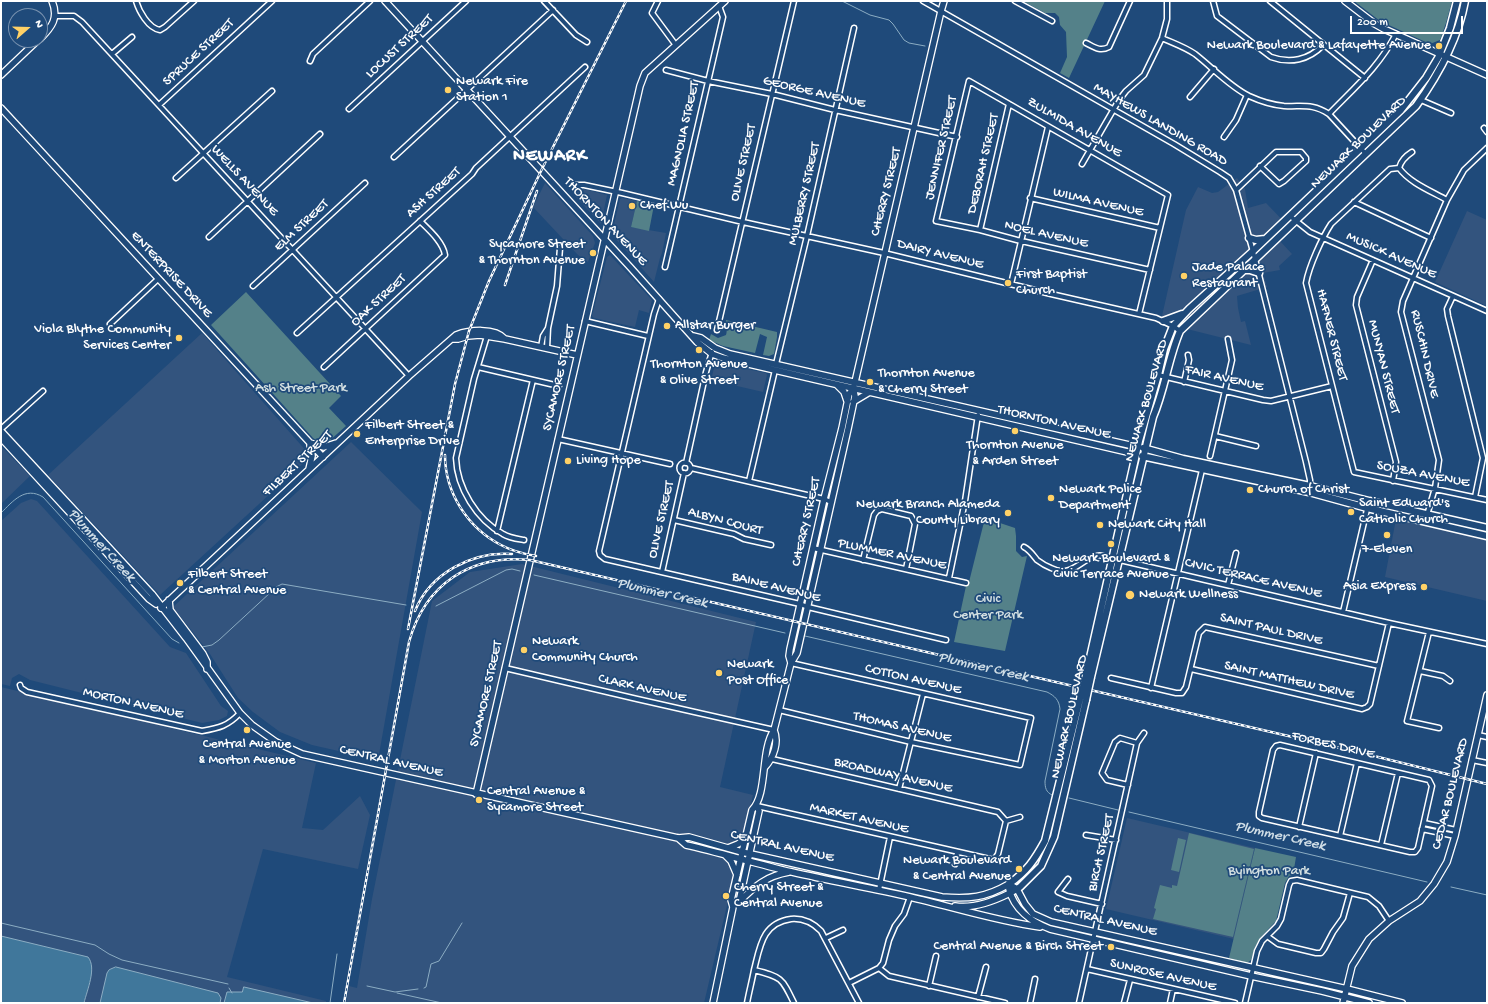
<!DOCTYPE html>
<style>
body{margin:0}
#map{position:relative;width:1488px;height:1004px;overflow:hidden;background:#1f4a7a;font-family:"Gochi Hand",sans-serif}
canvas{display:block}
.frame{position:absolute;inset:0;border:2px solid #fff;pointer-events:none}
.north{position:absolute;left:8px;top:8px;width:40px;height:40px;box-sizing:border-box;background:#1f4a7a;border:1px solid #7992af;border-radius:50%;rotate:70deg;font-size:11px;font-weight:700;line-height:16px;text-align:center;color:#fff}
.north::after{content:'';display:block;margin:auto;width:14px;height:18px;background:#ffd166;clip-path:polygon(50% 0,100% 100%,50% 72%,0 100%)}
.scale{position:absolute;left:1350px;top:16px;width:113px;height:18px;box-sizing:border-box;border:2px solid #fff;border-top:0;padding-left:5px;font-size:12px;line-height:14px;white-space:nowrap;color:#fff;-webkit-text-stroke:3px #1f4a7a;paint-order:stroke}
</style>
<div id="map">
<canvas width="1488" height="1004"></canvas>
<div class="frame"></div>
<div class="north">N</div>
<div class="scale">200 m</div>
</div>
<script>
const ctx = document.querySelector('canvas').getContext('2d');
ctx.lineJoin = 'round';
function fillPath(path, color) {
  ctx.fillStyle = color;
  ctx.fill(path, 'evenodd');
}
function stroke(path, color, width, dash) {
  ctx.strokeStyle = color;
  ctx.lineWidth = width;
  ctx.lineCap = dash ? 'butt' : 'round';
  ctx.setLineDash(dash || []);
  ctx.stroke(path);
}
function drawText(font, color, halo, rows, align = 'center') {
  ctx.font = font + ' "Gochi Hand",sans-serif';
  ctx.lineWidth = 3.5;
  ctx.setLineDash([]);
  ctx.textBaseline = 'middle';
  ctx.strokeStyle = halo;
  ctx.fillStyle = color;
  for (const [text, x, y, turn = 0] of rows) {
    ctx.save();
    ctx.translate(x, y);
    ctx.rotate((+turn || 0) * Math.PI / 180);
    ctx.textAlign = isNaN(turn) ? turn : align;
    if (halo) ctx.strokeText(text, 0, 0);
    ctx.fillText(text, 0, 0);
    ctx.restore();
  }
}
fillPath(new Path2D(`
 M 1237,178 L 1245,189 L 1248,208 L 1266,203 L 1292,230 L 1280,241 L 1292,254 L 1279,266 L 1280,270 L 1263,273 L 1267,287 L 1237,296 L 1238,308 L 1241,322 L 1245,321 L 1251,345 L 1187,329 L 1179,314 L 1162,316 L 1186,210 L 1198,187 L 1212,193 L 1218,192 Z
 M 545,183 L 593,236 L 595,243 L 588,262 L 578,255 L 533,207 Z
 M 580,189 L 584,189 L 607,195 L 601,224 L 573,194 Z
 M 622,198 L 637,201 L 631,227 L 666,233 L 662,253 L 660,258 L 654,282 L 613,236 L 612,233 L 620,199 Z
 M 1467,211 L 1487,220 L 1487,306 L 1435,282 Z
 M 610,255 L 652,300 L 649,313 L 639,310 L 635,327 L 594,318 L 592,316 L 607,257 Z
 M 202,333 L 308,453 L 308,459 L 160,595 L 48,475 Z
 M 717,363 L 766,373 L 767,375 L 763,392 L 711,380 L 715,364 Z
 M 351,442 L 422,512 L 378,760 L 312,745 L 280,732 L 253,712 L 238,698 L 210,654 L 173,607 Z
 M 1,446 L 30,476 L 1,504 Z
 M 31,499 L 37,501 L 170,647 L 186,653 L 221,706 L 228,711 L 227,716 L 219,720 L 202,723 L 30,680 L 19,674 L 12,678 L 10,686 L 1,684 L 1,521 L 21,503 Z
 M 1396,519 L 1487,540 L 1487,601 L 1385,577 Z
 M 522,564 L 756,622 L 720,787 L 753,795 L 704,1003 L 346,1003 L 349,986 L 357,988 L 372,899 L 432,601 L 470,572 Z
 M 1,687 L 316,763 L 302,828 L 323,830 L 360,796 L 370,815 L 358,869 L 263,849 L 227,977 L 326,1001 L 326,1003 L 1,1003 Z
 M 1127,818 L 1255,848 L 1234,939 L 1106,909 Z`), '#33547e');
fillPath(new Path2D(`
 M 1023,1 L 1105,1 L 1069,78 L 1060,73 L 1067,57 L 1066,32 L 1060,25 L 1059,17 L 1055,13 L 1045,13 Z
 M 1354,1 L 1452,1 L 1446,23 L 1440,40 L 1430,44 L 1380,21 Z
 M 637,201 L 654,205 L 649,231 L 631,227 Z
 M 246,292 L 341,396 L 329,408 L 346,426 L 328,442 L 322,444 L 313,438 L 211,325 Z
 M 726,320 L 777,332 L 777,337 L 774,354 L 769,356 L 763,355 L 767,337 L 760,334 L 755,353 L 723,346 L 709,340 L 711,334 L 718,338 L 726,335 C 728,329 725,326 726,320 Z
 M 985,518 L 1015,528 L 1016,536 L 1016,551 L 1022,557 L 1027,556 L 1005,651 L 954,642 L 966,586 L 968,586 Z
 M 1189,833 L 1254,849 L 1233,937 L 1153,919 L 1156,909 L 1154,908 L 1160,885 L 1172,888 L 1172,885 L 1177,886 Z
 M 1178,838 L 1186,840 L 1179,872 L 1171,870 Z
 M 1255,848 L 1296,857 L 1293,875 L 1289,876 L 1285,883 L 1276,921 L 1260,938 L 1255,947 L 1251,960 L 1247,963 L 1229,958 Z`), '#548189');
const water = new Path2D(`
 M 1,936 L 88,957 C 97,968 87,990 84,1003 L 1,1003 Z
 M 116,967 L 218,993 L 221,998 L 220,1003 L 100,1003 L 107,973 L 109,970 Z
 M 244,987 L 313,1003 L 224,1003 L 227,992 L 242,992 Z`);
fillPath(water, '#40779b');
stroke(water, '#8cadc3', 1);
stroke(new Path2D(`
 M 842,1 L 870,15 L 889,20 L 893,24 L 904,40 L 909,43 L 925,46
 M 1,513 C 13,501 25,486 43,497 L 172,639 L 179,643
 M 534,575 L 785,633
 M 436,606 L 506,570 L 512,569 L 520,571
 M 805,636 L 1047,692 C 1055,696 1059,700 1060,709 L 1045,781 C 1045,788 1046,792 1052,795
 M 202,647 L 212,645 L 219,640 L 271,592 L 276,587 L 282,584 L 406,605
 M 1069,798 L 1118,810
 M 1129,812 L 1427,882
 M 1451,887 L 1487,895
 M 1,923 L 95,945 L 109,954 L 122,960 L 228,984
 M 367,986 L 395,992 L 418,989
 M 229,988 L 232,993
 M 424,988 L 426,987 L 431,964 L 439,961 L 462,923
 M 397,993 L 442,1003
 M 330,1003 L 337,954`), '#8cadc3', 1);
const street = new Path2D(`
 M 136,1 C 139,11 148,28 160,30 L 165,27 L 194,1
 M 544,1 L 576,35 L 587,42
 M 658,1 L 652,13 L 675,44
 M 923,1 L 1174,144 L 1220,172 L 1229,178 L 1236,190 L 1255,259 L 1306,462 L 1310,480 L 1310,487
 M 1015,1 L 1052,21
 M 1213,1 L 1217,16 L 1271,57 C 1290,64 1309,60 1323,45
 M 1270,1 L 1365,78
 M 56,16 L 74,16 L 82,22 L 409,376
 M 1162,38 C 1173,43 1185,47 1195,54 C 1213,68 1229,86 1249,96 C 1260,101 1272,105 1284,106 C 1303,107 1312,103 1329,114 L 1366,154
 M 1086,43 C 1094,47 1100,52 1109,47 L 1130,1
 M 112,54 L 132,37
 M 310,61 L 313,54 L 370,1
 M 666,70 L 708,81 L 772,94 L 835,110 L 957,137
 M 1190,97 L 1214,69
 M 1421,100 L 1451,113
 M 159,105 L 272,1
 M 349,109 L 466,1
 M 1329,114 C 1354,88 1379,67 1396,34
 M 1484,128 L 1487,132
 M 1224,137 L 1236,120 L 1247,95
 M 394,157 L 553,10
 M 1082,164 L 1119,100 L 1126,91 L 1144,75 L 1162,38 L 1167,19 L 1167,1
 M 1399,168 L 1390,169 L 1331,224 C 1322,238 1309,266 1306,283 L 1354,472 L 1487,500
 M 1399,168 C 1410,183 1431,191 1447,200
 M 1399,168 C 1401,160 1406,156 1412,152
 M 176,178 L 272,91
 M 574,185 L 584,185 L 622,193 L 743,222 L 884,253 L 1051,294 L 1156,318 L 1173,326 L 1180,331
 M 1236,190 L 1276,152 L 1301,152 L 1306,158 L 1306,161 L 1284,181 L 1279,184 L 1260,166
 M 1030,198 L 1160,228
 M 1354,202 L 1431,238
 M 1290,216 L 1310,232 L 1487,311
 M 980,230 L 1009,104
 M 209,237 L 320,134
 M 1373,260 L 1357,297 L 1356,305 L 1396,462 L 1393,481
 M 665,267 L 723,17 L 719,6
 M 1011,284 L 1048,127
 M 253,286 L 365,183
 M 1453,296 L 1447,309 L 1448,316 L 1483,458 L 1475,497
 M 659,299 L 654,314 L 599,551 L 600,555 L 605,559 L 800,604 L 808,607 L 946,640
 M 1139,314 L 1168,195 L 969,81 L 936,221 L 980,230 L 1017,240 L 1150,270
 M 585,321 L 648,336
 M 110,324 L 158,279
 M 717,330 L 794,1
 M 297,333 L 472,174 L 476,168 L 585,67
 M 487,336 L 474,379 L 456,458 C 457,488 477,520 503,534 C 509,538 518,539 524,540
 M 541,347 L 543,336 L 548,328
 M 547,348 L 548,328 L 557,286 L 560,248
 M 776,364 L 807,236 L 854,28
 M 324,367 L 445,255 C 443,242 429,230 420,221
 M 478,367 L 559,386
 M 1158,375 L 1263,400 L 1271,401 L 1332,386
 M 1184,382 L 1189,360 L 1188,355
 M 1,429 L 43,391
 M 1215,436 L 1256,446
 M 558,439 L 670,464
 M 1210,456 L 1232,360 L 1228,339
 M679.5 468a5.5 5.5 0 1 1 11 0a5.5 5.5 0 1 1-11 0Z
 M 686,463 L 706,372 L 712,352
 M 691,468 L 824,499 L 831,502
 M 749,481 L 775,370
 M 1427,515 L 1435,488 L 1439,460 L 1401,312 L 1403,301 L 1447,200 L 1464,170 L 1487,148
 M 674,520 L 734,534 L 744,539 L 771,545
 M 497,531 L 533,380
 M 1024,547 C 1030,550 1033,555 1037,560 C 1041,563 1046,566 1051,568 C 1072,579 1081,558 1097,556 C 1100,555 1104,556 1107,557 L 1389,623 L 1487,644
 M 813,548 L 966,583
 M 863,560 L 874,515 L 877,511 L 882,509 L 911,516 L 915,524 L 906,569
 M 662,572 L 684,473
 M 949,578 L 965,501 L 978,415
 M 1228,585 L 1236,553
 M 1343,612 L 1369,501
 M 1429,632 L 1407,721 L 1439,728
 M 505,668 L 637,699 L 774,730
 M 1191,669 L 1362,709 L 1367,707 L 1370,704 L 1389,623
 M 1420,671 L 1443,676 L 1450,681
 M 1111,678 L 1176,693 L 1182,693 L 1186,687 L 1199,633 L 1205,627 L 1379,666
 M 20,685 L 21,688 L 27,692 L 202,731 C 219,728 228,726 240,713
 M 1151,688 L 1202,470 L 1204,469
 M 779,710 L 911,742 L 1020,765 L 1031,718 L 791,663
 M 1478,735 L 1487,737
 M 1280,745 L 1429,780 L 1432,786 L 1418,848 L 1415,852 L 1410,852 L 1262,818 L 1259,816 L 1259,812 L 1273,750 L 1276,746 Z
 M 772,759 L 998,812 L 1006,821
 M 1472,760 L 1487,763
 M 1128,785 L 1107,780 L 1102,773 L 1115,742 L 1120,738 L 1137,743
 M 899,789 L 923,694
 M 757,806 L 994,860 L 998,854 L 1006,821
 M 1006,821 L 1020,817
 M 1424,823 L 1456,830
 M 1299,827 L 1316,753
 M 1422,829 L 1455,836
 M 1086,835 L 1116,840
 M 1340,836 L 1357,763
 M 1381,845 L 1398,773
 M 955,864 L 957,853
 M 1068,879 L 1058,892 L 1067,896 L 1102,904
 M 879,890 L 890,837
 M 1267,936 L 1278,944 L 1316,953 L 1321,953 L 1324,949 L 1333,932 L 1343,918 L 1350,893
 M 826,938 L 843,930
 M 879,968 L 889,976 L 1005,1003
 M 1087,969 L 1235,1003
 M 754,970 C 782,977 782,978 794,1003
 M 849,983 L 879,968 L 883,963 L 889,940 L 895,926 L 904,914 L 910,897
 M 929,986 L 936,956
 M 978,997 L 986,967
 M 747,1003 C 749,992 752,981 754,970 C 760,947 762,923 791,919 C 803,918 813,923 821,931 L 859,1003
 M 1030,1003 L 1035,979
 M 1079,1003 L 1137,743 L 1144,733
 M 1124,1003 L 1130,980
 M 1170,1003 L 1173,989
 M 1245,1003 L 1257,951 L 1262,941 L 1277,926 L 1281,919 L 1289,885 L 1291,881 L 1297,880 L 1368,897 L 1379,906 L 1389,921`);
const secondary = new Path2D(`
 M 385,1 L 630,267 L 697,342 L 712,354 L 723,358 L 1136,454
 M 1345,1 L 1375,24 L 1384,29 L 1487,75
 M 40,39 C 52,27 59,18 52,1
 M 1,75 L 38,40
 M 1,108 L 323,457
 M 693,336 L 701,338 L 715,348 L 730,354 L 1138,447
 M 453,339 L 458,339 L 468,336 L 480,335 L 505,339 L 577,355
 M 837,385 L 844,392 L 847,401
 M 853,402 L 868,393
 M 1,431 L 152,594 L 186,638 L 240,713 L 252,725 L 276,742 L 302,754 C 427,782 552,811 678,838 L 689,837 L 742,852 L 942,897 C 969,899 985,898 1009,884
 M 1,438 L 149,599 L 156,604
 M 310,443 L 324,447 L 336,443
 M 309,469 L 312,456 L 310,445
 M 169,600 L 170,610 L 203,654 L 207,662 L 207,669
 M 161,608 L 409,376 L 456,335 C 469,330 495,327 505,339
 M 791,663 L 789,656 L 790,649 L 824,499 L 842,428 L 849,394 L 853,388 L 855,382 L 941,11 L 944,1
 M 765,767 C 774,757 779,742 774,730
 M 476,794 L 640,86 L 645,73 L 725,1
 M 678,838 L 686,845 C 722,853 756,864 792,872 C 831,881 871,888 910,897 C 953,907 996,921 1040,927
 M 728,848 L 738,844 L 745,839
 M 725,855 L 731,861 L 737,875
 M 1009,884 L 1017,889 L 1025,904 L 1033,914 L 1051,922 L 1347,989 L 1402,1003
 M 1009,889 C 1014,909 1031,922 1050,929 L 1251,976 L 1322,991 L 1369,1003
 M 739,902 L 759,811 L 757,806
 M 739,902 C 755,886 766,876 789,872
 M 955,906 C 974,909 994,901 1010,893
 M 713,1003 L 733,907 L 731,900 L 752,810 C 768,794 760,751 774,730 L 791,663 L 797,653 L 848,429 L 855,396 L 853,388
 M 1343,1003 L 1352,966 L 1369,939 L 1389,921 L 1420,901 L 1434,884 L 1447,862 L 1455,836 L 1487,695`);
const primary = new Path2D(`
 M 1249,238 L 1256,240 L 1265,239
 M 1243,270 L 1250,270 L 1259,273
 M 1163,321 L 1182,314
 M 1143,448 L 1183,459 L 1310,486 L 1369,501 L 1487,528
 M 1142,456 L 1309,492 L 1367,508 L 1487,536
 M 1086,675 L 1139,441 L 1158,375 L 1164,349 L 1173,326 L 1189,309 L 1253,251 L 1401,110 L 1426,78 L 1438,58 L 1450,28 L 1457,1
 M 1091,677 L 1153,417 C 1165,389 1168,359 1180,331 L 1416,106 C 1439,74 1458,40 1465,1
 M 1009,884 C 1027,871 1034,861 1045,841 L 1080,699
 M 1010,893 L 1020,887 L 1041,866 L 1054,837 L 1086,700`);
stroke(street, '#fff', 7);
stroke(secondary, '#fff', 8);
stroke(primary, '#fff', 9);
stroke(street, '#1f4a7a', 4);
stroke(secondary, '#1f4a7a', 5.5);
stroke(primary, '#1f4a7a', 6);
const rail = new Path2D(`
 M 505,285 L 537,191
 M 445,455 C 445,493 468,528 501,545 C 512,551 524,554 536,556
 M 415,611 C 430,573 473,551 512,554
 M 408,629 L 455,384 L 469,331 L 489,281 L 541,171 L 626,1
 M 344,1003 L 409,642 C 425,584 471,554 530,560 L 1366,754 L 1487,784`);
stroke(rail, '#fff', 2.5);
stroke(rail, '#1f4a7a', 1, [3]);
const primaryBridge = new Path2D(`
 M 1080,699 L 1086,675
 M 1086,700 L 1091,677`);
stroke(primaryBridge, '#fff', 9, []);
stroke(primaryBridge, '#1f4a7a', 6);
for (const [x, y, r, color] of [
 [1439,46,4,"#ffd166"],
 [448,90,4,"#ffd166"],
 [632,206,4,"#ffd166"],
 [593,253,4,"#ffd166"],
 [1184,276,4,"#ffd166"],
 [1008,283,4,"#ffd166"],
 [667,326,4,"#ffd166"],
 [179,338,4,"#ffd166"],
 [699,350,4,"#ffd166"],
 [870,382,4,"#ffd166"],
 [1015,431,4,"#ffd166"],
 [357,434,4,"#ffd166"],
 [568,461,4,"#ffd166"],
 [1250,490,4,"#ffd166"],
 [1051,498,4,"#ffd166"],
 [1351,512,4,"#ffd166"],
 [1008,513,4,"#ffd166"],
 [1100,525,4,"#ffd166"],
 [1387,535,4,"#ffd166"],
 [1111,544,4,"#ffd166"],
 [180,583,4,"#ffd166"],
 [1424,587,4,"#ffd166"],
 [1130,595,5,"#ffd166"],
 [524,650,4,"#ffd166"],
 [719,673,4,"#ffd166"],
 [247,730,4,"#ffd166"],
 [479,800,4,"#ffd166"],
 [1019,869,4,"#ffd166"],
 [726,896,4,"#ffd166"],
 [1111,947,4,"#ffd166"]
]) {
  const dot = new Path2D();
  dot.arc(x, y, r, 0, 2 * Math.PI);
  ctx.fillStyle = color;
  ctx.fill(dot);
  stroke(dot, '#1f4a7a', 1.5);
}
drawText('14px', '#fff', '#1f4a7a', [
 ["Newark Boulevard & Lafayette Avenue",1431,46,"right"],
 ["Newark Fire",456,82],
 ["Station 1",456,98],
 ["Chef Wu",640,206],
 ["Sycamore Street",585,245,"right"],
 ["& Thornton Avenue",585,261,"right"],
 ["Jade Palace",1192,268],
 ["Restaurant",1192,284],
 ["First Baptist",1016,275],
 ["Church",1016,291],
 ["Allstar Burger",675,326],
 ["Viola Blythe Community",171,330,"right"],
 ["Services Center",171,346,"right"],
 ["Thornton Avenue",699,365,"center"],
 ["& Olive Street",699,381,"center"],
 ["Thornton Avenue",878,374],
 ["& Cherry Street",878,390],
 ["Filbert Street &",365,426],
 ["Enterprise Drive",365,442],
 ["Thornton Avenue",1015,446,"center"],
 ["& Arden Street",1015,462,"center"],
 ["Living Hope",576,461],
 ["Newark Police",1059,490],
 ["Department",1059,506],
 ["Church of Christ",1258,490],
 ["Saint Edward's",1359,504],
 ["Catholic Church",1359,520],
 ["Newark Branch Alameda",1000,505,"right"],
 ["County Library",1000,521,"right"],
 ["Newark City Hall",1108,525],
 ["7-Eleven",1387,550,"center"],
 ["Newark Boulevard &",1111,559,"center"],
 ["Civic Terrace Avenue",1111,575,"center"],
 ["Filbert Street",188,575],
 ["& Central Avenue",188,591],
 ["Asia Express",1416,587,"right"],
 ["Newark Wellness",1139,595],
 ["Newark",532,642],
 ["Community Church",532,658],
 ["Newark",727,665],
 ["Post Office",727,681],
 ["Central Avenue",247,745,"center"],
 ["& Morton Avenue",247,761,"center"],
 ["Central Avenue &",487,792],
 ["Sycamore Street",487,808],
 ["Newark Boulevard",1011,861,"right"],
 ["& Central Avenue",1011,877,"right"],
 ["Cherry Street &",734,888],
 ["Central Avenue",734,904],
 ["Central Avenue & Birch Street",1103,947,"right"]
], 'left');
drawText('14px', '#fff', '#1f4a7a', [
 ["LOCUST STREET",400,47,-43],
 ["SPRUCE STREET",199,53,-43],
 ["GEORGE AVENUE",814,93,13],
 ["MAYHEWS LANDING ROAD",1160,125,30],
 ["ZULMIDA AVENUE",1074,128,30],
 ["MAGNOLIA STREET",684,134,-77],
 ["NEWARK BOULEVARD",1359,143,-44],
 ["JENNIFER STREET",942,148,-77],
 ["OLIVE STREET",744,163,-77],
 ["DEBORAH STREET",984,164,-77],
 ["WELLS AVENUE",244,181,47],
 ["CHERRY STREET",887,192,-76],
 ["ASH STREET",434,193,-42],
 ["MULBERRY STREET",805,194,-77],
 ["WILMA AVENUE",1098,203,13],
 ["THORNTON AVENUE",605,222,47],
 ["ELM STREET",302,226,-43],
 ["NOEL AVENUE",1046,235,13],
 ["DAIRY AVENUE",940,255,14],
 ["MUSICK AVENUE",1391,256,24],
 ["ENTERPRISE DRIVE",171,275,47],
 ["OAK STREET",379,301,-43],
 ["HAFNER STREET",1331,335,76],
 ["RUSCHIN DRIVE",1424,354,77],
 ["MUNYAN STREET",1383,367,76],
 ["SYCAMORE STREET",560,378,-77],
 ["FAIR AVENUE",1224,379,13],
 ["NEWARK BOULEVARD",1147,401,-74],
 ["THORNTON AVENUE",1054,423,13],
 ["FILBERT STREET",298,464,-43],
 ["SOUZA AVENUE",1423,475,11],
 ["OLIVE STREET",662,520,-77],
 ["ALBYN COURT",725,522,15],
 ["CHERRY STREET",807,522,-77],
 ["PLUMMER AVENUE",892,555,12],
 ["CIVIC TERRACE AVENUE",1253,579,13],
 ["BAINE AVENUE",776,588,14],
 ["SAINT PAUL DRIVE",1271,630,13],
 ["COTTON AVENUE",913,680,13],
 ["SAINT MATTHEW DRIVE",1289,681,13],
 ["CLARK AVENUE",642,689,13],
 ["SYCAMORE STREET",487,694,-77],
 ["MORTON AVENUE",133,704,13],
 ["NEWARK BOULEVARD",1070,717,-77],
 ["THOMAS AVENUE",902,728,13],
 ["FORBES DRIVE",1333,746,13],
 ["CENTRAL AVENUE",391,762,13],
 ["BROADWAY AVENUE",893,776,13],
 ["CEDAR BOULEVARD",1451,794,-76],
 ["MARKET AVENUE",859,819,13],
 ["CENTRAL AVENUE",782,847,13],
 ["BIRCH STREET",1102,853,-77],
 ["CENTRAL AVENUE",1105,921,13],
 ["SUNROSE AVENUE",1163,976,13]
]);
drawText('14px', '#d4e0e2', '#1f4a7a', [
 ["Ash Street Park",301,389],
 ["Civic",988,600],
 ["Center Park",988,616],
 ["Byington Park",1269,872]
]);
drawText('italic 15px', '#cfdde6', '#1f4a7a', [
 ["Plummer Creek",101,546,48],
 ["Plummer Creek",662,594,13],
 ["Plummer Creek",983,668,13],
 ["Plummer Creek",1280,837,13]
]);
ctx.letterSpacing = '1px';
drawText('bold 18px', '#fff', '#1f4a7a', [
 ["NEWARK",550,157]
]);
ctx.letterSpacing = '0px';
</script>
